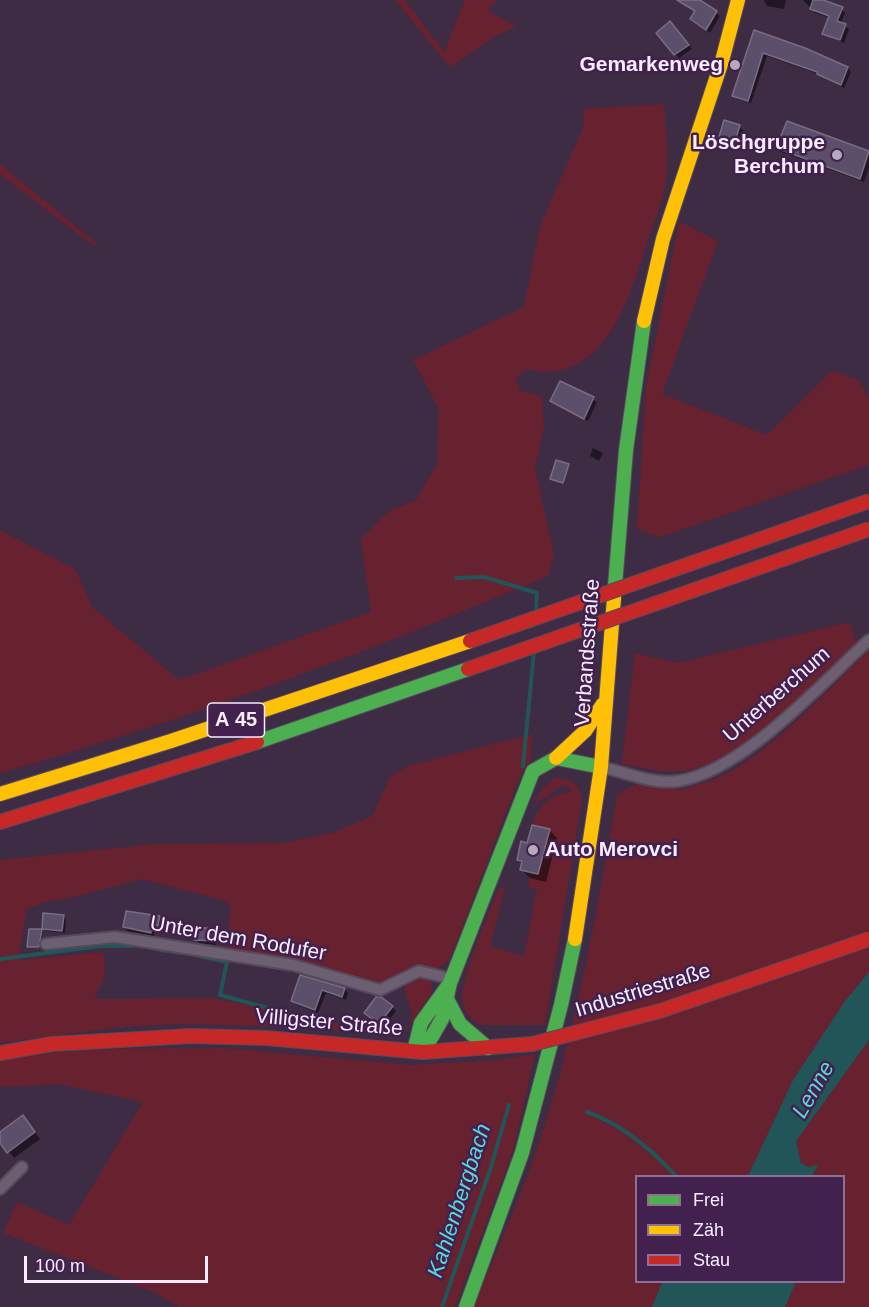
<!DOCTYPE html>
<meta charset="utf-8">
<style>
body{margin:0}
#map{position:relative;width:869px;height:1307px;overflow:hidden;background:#3e2c44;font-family:Arial,sans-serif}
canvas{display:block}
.legend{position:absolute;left:635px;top:1175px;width:210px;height:108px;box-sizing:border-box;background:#42214f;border:2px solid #8b7295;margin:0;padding:8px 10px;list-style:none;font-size:18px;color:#f8ecfe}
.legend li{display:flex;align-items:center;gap:12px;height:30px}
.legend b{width:30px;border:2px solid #8b7295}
.scale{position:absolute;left:24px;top:1256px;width:184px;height:27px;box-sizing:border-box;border:3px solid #f8ecfe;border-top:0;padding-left:8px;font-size:18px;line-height:21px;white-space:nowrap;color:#f8ecfe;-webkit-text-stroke:4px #42214f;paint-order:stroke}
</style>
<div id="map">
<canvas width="869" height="1307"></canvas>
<ul class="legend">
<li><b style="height:8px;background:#4caf50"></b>Frei</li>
<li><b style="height:8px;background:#ffc107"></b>Zäh</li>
<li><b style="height:8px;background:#c62828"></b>Stau</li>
</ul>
<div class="scale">100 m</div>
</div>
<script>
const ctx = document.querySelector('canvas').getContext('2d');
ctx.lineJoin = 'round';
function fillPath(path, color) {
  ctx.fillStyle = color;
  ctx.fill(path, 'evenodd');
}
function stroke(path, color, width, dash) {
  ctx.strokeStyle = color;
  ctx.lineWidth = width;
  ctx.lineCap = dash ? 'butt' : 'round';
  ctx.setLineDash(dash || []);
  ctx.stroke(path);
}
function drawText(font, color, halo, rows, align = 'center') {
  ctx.font = font + ' Arial,sans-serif';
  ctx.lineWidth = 5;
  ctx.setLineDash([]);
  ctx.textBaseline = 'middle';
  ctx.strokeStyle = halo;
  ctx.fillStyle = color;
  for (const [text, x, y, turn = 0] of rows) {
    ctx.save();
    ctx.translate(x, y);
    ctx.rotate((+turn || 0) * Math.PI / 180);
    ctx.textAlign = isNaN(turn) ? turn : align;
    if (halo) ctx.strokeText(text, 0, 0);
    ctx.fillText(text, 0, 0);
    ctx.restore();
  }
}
fillPath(new Path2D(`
 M 395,0 L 405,0 L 444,52 L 465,0 L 497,0 L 487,11 L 516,26 L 494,37 L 450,67 Z
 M 664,104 C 666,131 670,160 665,187 C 662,206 653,225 647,243 C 629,301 603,388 525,369 L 516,378 L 520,391 L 542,396 L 544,427 L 535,468 L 554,555 L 548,576 C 369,652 187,720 0,773 L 0,530 L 75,569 L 92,607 L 179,680 L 371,612 L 361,539 L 389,511 L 416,500 L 437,464 L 439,409 L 413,360 L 524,307 L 540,226 L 583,128 L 584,109 Z
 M 0,164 L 100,246 L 91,244 L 0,174 Z
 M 679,221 L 718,241 L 662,394 L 767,435 L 832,371 L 859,380 L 869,398 L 869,465 L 660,537 L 637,529 L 646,388 Z
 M 850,622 L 856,643 C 813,682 747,758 690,770 C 668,775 645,768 622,764 L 635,653 L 678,663 Z
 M 869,650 L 869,972 L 845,1001 L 793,1080 L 750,1173 L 748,1176 L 636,1176 L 636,1282 L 662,1282 L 652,1307 L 474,1307 C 494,1257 517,1206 535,1155 C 575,1039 596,917 617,796 C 639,774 656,792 682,789 C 691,788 700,783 709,781 C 762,763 828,689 869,650 Z
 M 533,734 L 530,762 L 521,773 L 453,951 L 447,962 L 438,969 L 418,966 L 381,987 L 227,953 L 231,906 L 222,900 L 142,879 L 79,896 L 46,902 L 26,909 L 19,960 L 103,952 C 108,970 103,983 94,999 L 213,998 L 388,1033 C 434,1027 398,997 406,981 L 416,975 L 431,979 L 432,992 L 407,1029 L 388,1034 L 296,1027 L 178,1024 L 122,1027 L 0,1043 L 0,860 L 156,844 L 283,843 L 332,833 L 372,816 L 390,777 L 408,766 Z
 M 555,778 C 571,778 580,784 582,800 L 545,1025 L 480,1025 C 470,1019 463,1011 462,999 C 462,975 489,913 499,888 L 505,887 L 490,946 L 524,956 L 537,890 L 528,887 L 530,872 L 538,874 L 551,830 L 533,825 C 538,806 551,793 571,792 L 570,788 L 563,785 L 534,805 L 542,789 Z
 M 869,1040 L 869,1307 L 785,1307 L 796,1282 L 844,1282 L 844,1176 L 812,1176 L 818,1165 L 808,1167 L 801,1163 L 796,1141 Z
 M 224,1048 L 411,1065 L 497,1060 L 535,1054 L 514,1147 L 455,1307 L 178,1307 L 156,1293 L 3,1233 L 17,1202 L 69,1225 L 143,1102 L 59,1084 L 0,1087 L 0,1061 C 67,1046 155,1049 224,1048 Z`), '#67212f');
fillPath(new Path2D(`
 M 869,972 L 869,1040 L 796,1141 L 801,1163 L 808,1167 L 818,1165 L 812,1176 L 748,1176 L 793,1080 L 845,1001 Z
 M 662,1282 L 796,1282 L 785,1307 L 652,1307 Z`), '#215557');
fillPath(new Path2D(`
 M 692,0 L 697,0 L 720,16 L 710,33 L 691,19 L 696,12 L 692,9 Z
 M 764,0 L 786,0 L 784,9 L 767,6 Z
 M 803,0 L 822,0 L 845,12 L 841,24 L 849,29 L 844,43 L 824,34 L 830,18 L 815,13 Z
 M 674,27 L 692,49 L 679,58 L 658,33 Z
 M 755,32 L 805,49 L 848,68 L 851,72 L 844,88 L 818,74 L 767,56 L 751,103 L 737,99 L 734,95 Z
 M 788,122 L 869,153 L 869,168 L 864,182 L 781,152 L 778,148 Z
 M 739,127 L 743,130 L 738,145 L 720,136 Z
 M 561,383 L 597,402 L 588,421 L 552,401 Z
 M 593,448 L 603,453 L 599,461 L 590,456 Z
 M 568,466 L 564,483 L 553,480 Z
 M 549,830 L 557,838 L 546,882 L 530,878 L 522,870 L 523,864 L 519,860 L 528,845 Z
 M 63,916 L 66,919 L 65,933 L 46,931 L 43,928 Z
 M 159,918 L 163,922 L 161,929 L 155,928 L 154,936 L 128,931 L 124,927 Z
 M 31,930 L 43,931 L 40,948 L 28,946 Z
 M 214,930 L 218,934 L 216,945 L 199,943 L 196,939 Z
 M 301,977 L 345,989 L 348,993 L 346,1000 L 326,993 L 318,1013 L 296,1004 L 292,1001 Z
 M 392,1007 L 396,1011 L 384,1027 L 369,1016 Z
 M 29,1123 L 40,1139 L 14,1158 L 0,1140 L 0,1134 Z`), '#0007');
stroke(new Path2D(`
 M 456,578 L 484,577 L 537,593 L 536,611
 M 523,766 L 534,651
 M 160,950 L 166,951
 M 174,952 L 184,953
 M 199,956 L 227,962 L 220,995 L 308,1019
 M 0,959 L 101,946 L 132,946
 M 587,1112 C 622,1124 651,1149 676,1176
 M 442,1307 L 490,1170 L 509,1105`), '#215557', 4);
const building = new Path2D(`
 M 677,0 L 700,0 L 717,11 L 706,30 L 690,19 L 695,11 Z
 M 813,0 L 823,0 L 843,7 L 837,21 L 846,24 L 840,40 L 822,34 L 829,16 L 810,9 Z
 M 670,21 L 689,45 L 674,55 L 656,33 Z
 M 754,30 L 805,48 L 848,67 L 841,85 L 817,74 L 817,72 L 763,53 L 748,101 L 732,96 Z
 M 724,120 L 740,125 L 735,142 L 719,137 Z
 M 787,121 L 869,151 L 860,179 L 776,148 Z
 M 560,381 L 594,397 L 584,419 L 550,401 Z
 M 556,460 L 569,464 L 563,483 L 550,479 Z
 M 532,825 L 550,829 L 538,874 L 520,870 L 522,861 L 517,860 L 521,841 L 527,843 Z
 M 126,911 L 160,916 L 158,926 L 152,925 L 151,933 L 123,927 Z
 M 43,913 L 64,915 L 62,931 L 42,929 Z
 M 196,927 L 215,929 L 213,941 L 194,940 Z
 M 29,929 L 42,929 L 39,947 L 27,947 Z
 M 300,975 L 345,988 L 342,997 L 322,990 L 315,1010 L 291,1001 Z
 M 376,997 L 381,997 L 393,1006 L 379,1024 L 364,1013 Z
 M 23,1115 L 35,1132 L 7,1153 L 0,1143 L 0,1132 Z`);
fillPath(building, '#5c4f6c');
stroke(building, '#786d83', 1.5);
const street = new Path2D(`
 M 601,767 C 625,772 654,785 678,781 C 742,772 822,683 869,640
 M 46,944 L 115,937 L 293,965 L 380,990 L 419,971 L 452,979
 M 0,1189 L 22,1167`);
const fast = new Path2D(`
 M 614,598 L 626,450 L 644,321
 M 257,742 L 468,669
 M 448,1001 L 460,1024 L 488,1048
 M 414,1051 L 421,1023 L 450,983
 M 423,1052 L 442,1019 L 450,983 L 533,771 L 556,758 L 601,767
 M 466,1307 L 522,1153 L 561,1005 L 575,939`);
const slow = new Path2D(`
 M 644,321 L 663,239 L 722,61 L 738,0
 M 556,758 L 585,731 L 603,704
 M 0,794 L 171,741 L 470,641
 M 575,939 L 601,767 L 614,598`);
const jam = new Path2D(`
 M 0,822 L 257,742
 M 0,1053 L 52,1044 L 190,1036 L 266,1038 L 423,1052 L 532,1044`);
stroke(street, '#56495c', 14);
stroke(fast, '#56495c', 16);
stroke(slow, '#56495c', 16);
stroke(jam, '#56495c', 16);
stroke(street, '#6c5f72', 10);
stroke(fast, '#4caf50', 14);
stroke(slow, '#ffc107', 14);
stroke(jam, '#c62828', 14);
const jamBridge = new Path2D(`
 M 470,641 L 869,501
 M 468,669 L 869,529
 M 532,1044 L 660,1011 L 869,939`);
stroke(jamBridge, '#56495c', 16, []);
stroke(jamBridge, '#c62828', 14);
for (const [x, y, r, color] of [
 [735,65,6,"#b7a9bd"],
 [837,155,6,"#b7a9bd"],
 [533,850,6,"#b7a9bd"]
]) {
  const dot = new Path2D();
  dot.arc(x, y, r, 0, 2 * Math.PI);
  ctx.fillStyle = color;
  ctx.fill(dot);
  stroke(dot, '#42214f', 2);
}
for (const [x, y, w] of [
 [236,720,57]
]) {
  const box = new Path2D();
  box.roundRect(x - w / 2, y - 17, w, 34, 4.5);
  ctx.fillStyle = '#42214f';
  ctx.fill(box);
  stroke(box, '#f8ecfe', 1.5);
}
drawText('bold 20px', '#f8ecfe', null, [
 ["A 45",236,720]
]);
drawText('bold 21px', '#f8ecfe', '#42214f', [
 ["Gemarkenweg",723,65],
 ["Löschgruppe",825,143],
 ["Berchum",825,167],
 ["Auto Merovci",545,850,"left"]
], 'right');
drawText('21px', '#f8ecfe', '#42214f', [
 ["Verbandsstraße",588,653,-86],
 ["Unterberchum",777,695,-41],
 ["Unter dem Rodufer",238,939,10],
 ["Industriestraße",643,991,-17],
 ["Villigster Straße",329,1023,5]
]);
drawText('italic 22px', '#5dd6d6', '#42214f', [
 ["Lenne",814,1090,-60],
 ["Kahlenbergbach",460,1201,-72]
]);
</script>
